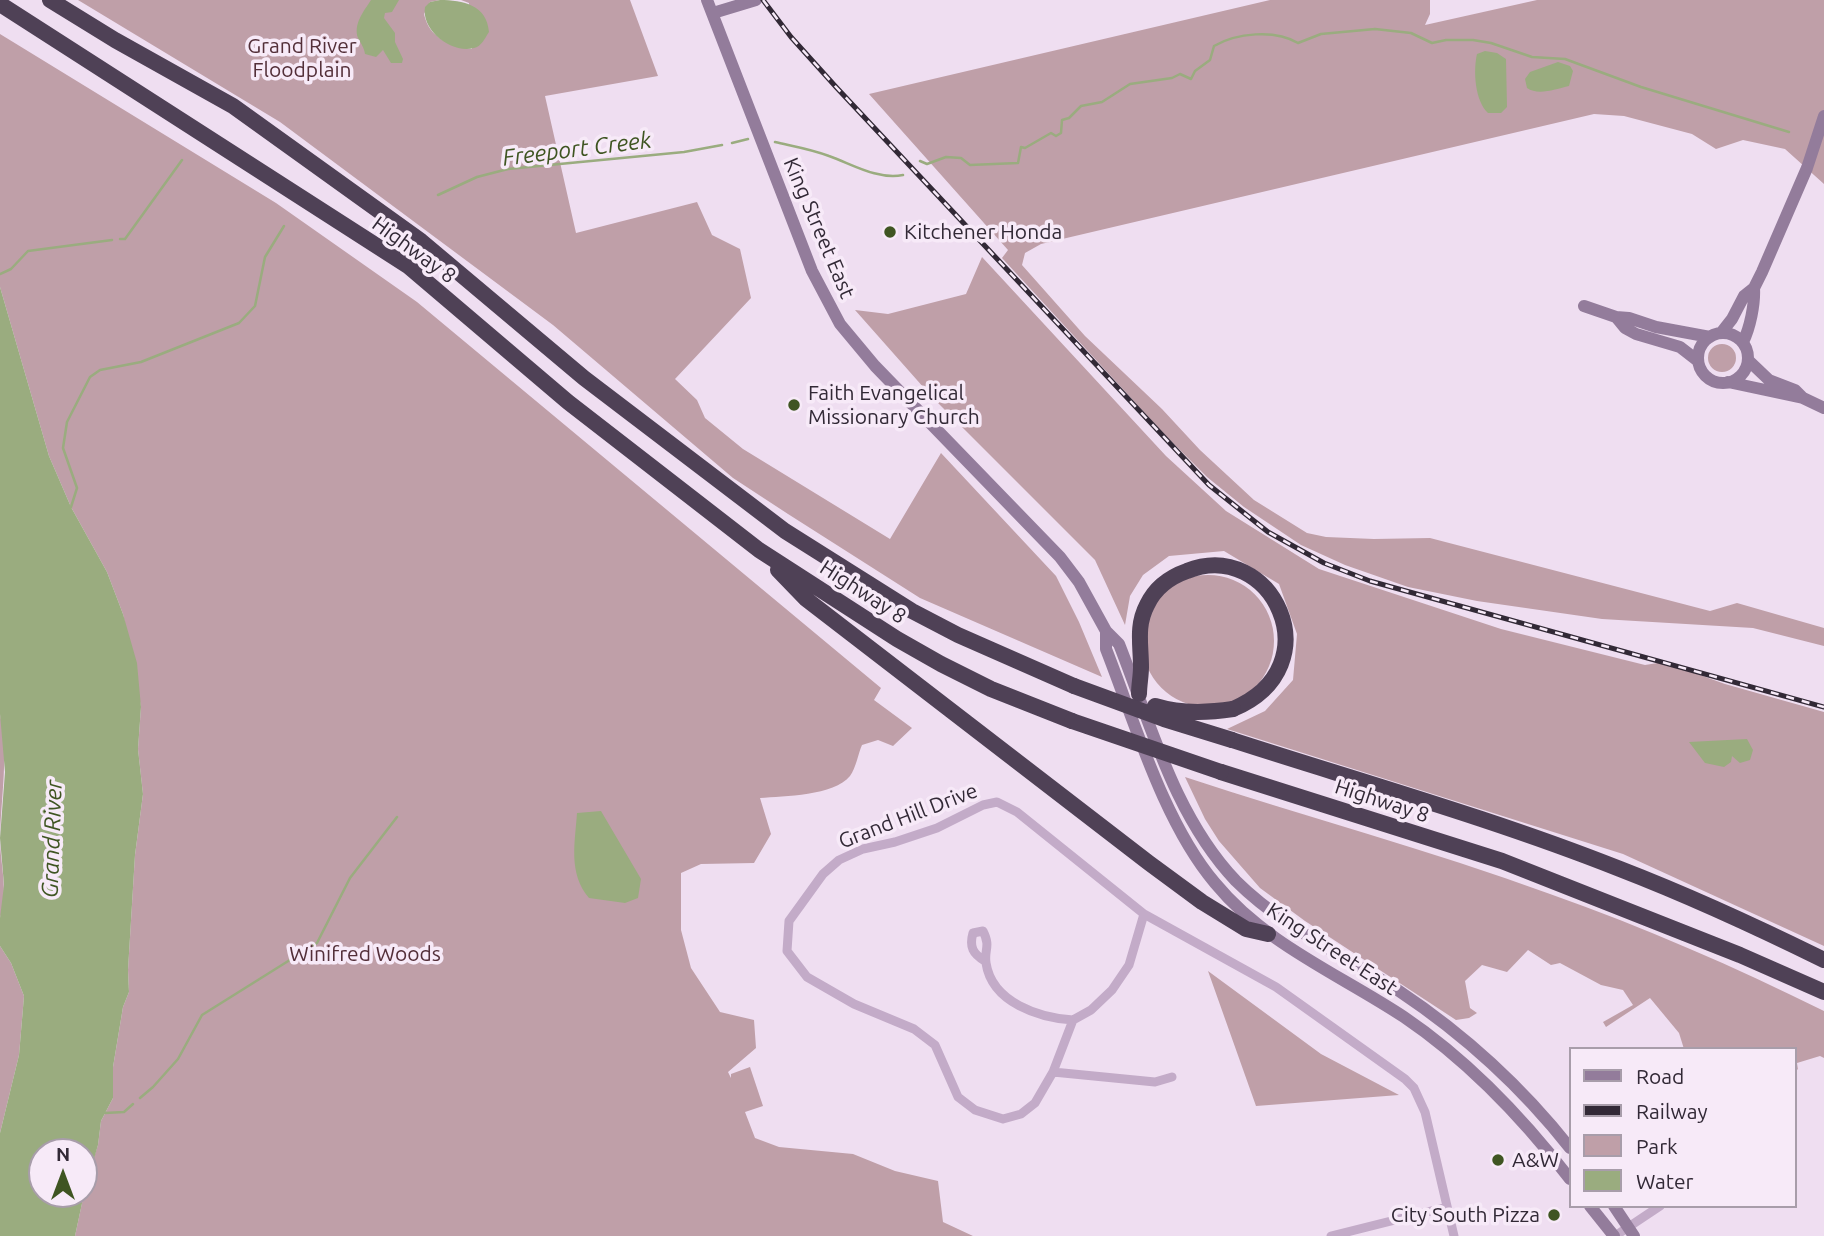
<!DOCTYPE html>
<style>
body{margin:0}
#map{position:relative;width:1824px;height:1236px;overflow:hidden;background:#efdef1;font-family:Ubuntu,sans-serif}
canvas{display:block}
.legend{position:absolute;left:1569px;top:1047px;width:228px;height:161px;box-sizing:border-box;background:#f7eaf8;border:2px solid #a89daa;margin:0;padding:9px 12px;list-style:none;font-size:21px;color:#322936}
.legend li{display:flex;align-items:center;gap:14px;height:35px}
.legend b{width:35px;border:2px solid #a89daa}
.north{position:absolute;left:28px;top:1138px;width:70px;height:70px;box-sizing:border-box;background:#f7eaf8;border:2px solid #a89daa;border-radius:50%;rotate:0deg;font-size:19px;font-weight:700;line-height:28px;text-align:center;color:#322936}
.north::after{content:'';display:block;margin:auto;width:24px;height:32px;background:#3f5522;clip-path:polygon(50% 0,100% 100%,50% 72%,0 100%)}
</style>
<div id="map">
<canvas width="1824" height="1236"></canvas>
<ul class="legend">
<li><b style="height:9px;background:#937c9b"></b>Road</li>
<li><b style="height:9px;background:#322936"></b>Railway</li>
<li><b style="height:19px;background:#bf9fa8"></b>Park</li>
<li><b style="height:19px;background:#9aac7f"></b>Water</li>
</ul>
<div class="north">N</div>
</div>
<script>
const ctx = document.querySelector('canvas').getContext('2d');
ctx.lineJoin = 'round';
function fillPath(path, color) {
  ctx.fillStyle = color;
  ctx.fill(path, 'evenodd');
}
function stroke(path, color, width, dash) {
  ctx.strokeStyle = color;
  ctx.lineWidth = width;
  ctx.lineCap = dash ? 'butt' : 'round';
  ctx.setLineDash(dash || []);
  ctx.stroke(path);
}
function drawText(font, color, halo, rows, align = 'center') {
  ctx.font = font + ' Ubuntu,sans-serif';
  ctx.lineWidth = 7;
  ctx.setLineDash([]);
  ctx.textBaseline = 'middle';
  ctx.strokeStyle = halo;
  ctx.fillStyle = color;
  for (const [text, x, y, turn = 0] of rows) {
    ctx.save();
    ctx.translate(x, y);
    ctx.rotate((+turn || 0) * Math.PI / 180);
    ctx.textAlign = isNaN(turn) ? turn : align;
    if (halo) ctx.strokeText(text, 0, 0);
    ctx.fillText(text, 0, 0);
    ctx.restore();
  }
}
fillPath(new Path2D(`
 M 78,0 L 440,0 L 430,2 L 424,14 C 429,38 450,46 472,49 L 469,3 L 461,0 L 630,0 L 658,76 L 545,96 L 576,233 L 697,202 L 712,235 L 740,249 L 751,298 L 675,379 L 697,400 L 705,418 L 743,449 L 890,539 L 941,453 L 1056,576 L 1079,622 L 1102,677 L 920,598 L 788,514 L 733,478 L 553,325 L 280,122 Z
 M 1270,0 L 1430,0 L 1430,14 L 1425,25 L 1537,0 L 1824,0 L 1824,184 L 1785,149 L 1743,140 L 1716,149 L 1692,134 L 1624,116 L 1594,114 L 1041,244 L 1025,253 L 1022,265 L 1085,336 L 1162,409 L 1200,450 L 1254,500 L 1307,533 L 1326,537 L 1374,539 L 1430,538 L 1710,611 L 1737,603 L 1824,628 L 1824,646 L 1753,628 L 1602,619 L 1477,601 L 1408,587 L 1345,565 L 1301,545 L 1244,507 L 1207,477 L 1167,437 L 1002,258 L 1008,250 L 869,94 Z
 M 0,34 L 276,203 L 417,302 L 881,688 L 874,700 L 912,728 L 893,746 L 878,740 L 862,745 C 858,754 856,768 850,776 C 834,796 784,796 760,798 L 771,834 L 754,863 L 701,864 L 681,873 L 681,930 L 691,968 L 720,1012 L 754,1020 L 756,1048 L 728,1072 L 731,1078 L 731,1074 L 750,1067 L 763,1106 L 745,1112 L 755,1138 L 779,1147 L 853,1154 L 895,1171 L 938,1181 L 943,1222 L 973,1236 L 75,1236 L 88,1175 L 98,1145 L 101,1121 L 113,1098 L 113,1067 L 123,1007 L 129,992 L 128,970 L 135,855 L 143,794 L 138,749 L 141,707 L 123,614 L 107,572 L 71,507 L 49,456 L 0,287 Z
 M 982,257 L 1166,456 L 1226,511 L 1319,569 L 1501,629 L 1645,665 L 1664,662 L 1725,684 L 1824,712 L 1824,946 L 1623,854 L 1227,729 L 1265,711 L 1293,680 L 1297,634 L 1279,584 L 1224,551 L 1169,556 L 1143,575 L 1130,596 L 1125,625 L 1095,560 L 932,397 L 855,310 L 888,314 L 966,294 Z
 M1708 358a14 14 0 1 1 28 0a14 14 0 1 1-28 0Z
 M1142 641a66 66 0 1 1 132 0a66 66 0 1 1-132 0Z
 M 0,714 C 9,755 1,796 0,838 C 0,864 9,893 0,918 Z
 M 1185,777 C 1306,817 1430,850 1550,894 C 1644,927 1735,967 1824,1011 L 1824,1058 L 1820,1056 L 1797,1063 L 1798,1070 L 1794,1066 L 1794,1049 L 1684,1049 L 1679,1033 L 1650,998 L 1606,1027 L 1603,1022 L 1633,1005 L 1623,990 L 1601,985 L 1560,963 L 1551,965 L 1528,950 L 1507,972 L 1482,965 L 1465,981 L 1470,1008 L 1477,1013 L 1469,1018 L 1456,1020 L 1305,921 L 1260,888 L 1219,841 L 1205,819 Z
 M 0,946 L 11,963 L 24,996 L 19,1055 L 0,1133 Z
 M 1208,971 L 1321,1054 L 1399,1095 L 1256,1106 Z`), '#bf9fa8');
fillPath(new Path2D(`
 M 371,0 L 399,0 L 392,12 L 385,13 L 384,18 L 395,33 L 395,42 L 403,59 L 402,63 L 391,63 L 383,50 L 376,57 L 365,54 C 364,47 361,44 358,38 C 353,24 364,11 371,0 Z
 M 440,0 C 463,0 487,5 489,32 C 485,38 481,47 474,48 C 451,54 421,30 425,7 L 430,2 Z
 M 1485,51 L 1497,53 L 1506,59 L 1507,107 L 1501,113 L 1488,113 C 1475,101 1473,71 1477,54 Z
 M 1558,62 L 1570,66 L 1573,71 L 1569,86 C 1556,89 1538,96 1527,88 L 1525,79 L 1530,72 Z
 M 0,287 L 49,456 L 71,507 L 107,572 L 123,614 L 137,663 L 141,707 L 138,749 L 143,794 L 135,855 L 128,970 L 129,992 L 123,1007 L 113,1067 L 113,1098 L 101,1121 L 98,1145 L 84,1193 L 84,1152 L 42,1152 L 42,1194 L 84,1194 L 75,1236 L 0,1236 L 0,1133 L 19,1055 L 24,996 L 11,963 L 0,946 L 0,918 L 4,885 L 0,838 L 5,772 L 0,714 Z
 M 1747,739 L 1753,750 L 1750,760 L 1740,763 L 1732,756 L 1731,762 L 1724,767 L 1705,763 L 1689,742 Z
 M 601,811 L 641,879 L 638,898 L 625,903 L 589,898 C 568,873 575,843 577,813 Z`), '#9aac7f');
stroke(new Path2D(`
 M 775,142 C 792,146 811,149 829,156 C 852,164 877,180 903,175
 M 732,143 L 748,139
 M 920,161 L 927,164 L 946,157 L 961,158 L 970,165 L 1018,163 L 1021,147 L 1025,148 L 1051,133 L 1056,136 L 1061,133 L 1062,120 L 1069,118 L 1081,106 L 1102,102 L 1130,84 L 1172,78 L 1180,74 L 1191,79 L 1195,71 L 1210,60 L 1214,46 C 1236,33 1275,29 1298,43 L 1321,34 L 1375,29 L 1411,33 L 1432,43 L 1446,40 L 1473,40 L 1491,43 L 1532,57 L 1565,59 L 1641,87 L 1789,132
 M 438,195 L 477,177 L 508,169 L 684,152 L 722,145
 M 120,239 L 125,239 L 182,160
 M 0,274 L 11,269 L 28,251 L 112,240
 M 71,507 L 77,488 L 63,448 L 67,422 L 90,377 L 100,370 L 141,362 L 239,323 L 255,306 L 265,257 L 284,226
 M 140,1098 L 153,1087 L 178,1059 L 202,1015 L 317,943 L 350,878 L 397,817
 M 105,1113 L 124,1112 L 133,1104`), '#9aac7f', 2.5);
stroke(new Path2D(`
 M 1144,914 L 1129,965 L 1112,990 L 1091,1010 L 1073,1020 L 1053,1072 L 1035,1103 L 1021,1114 L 1003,1119 L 975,1110 L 958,1097 L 935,1045 L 914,1029 L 854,1004 L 807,977 L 787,951 L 789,921 L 823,874 L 839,860 L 863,849 L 895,842 L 937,828 L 983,805 L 997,802 L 1017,812 L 1144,914 L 1276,987 L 1405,1079 L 1414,1088 L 1425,1112 L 1454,1236
 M 985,961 C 973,954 969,947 973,933 L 983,931 C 991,947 984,949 986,963 C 992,1003 1040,1018 1073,1020
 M 1053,1072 L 1155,1082 L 1172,1077
 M 1331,1236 L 1447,1207
 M 1615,1236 L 1660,1206`), '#c3abc8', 9);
stroke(new Path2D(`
 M 707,0 L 812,271 L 840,324 L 875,366 L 1060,557 L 1079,582 L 1106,631 L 1119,644 C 1151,725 1175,817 1236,881 C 1282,927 1345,956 1399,991 C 1465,1035 1521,1086 1570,1148
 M 713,13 L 756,0
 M 1584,306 L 1616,317 L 1629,318 L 1656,327 L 1710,337
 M 1616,317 L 1625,328 L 1636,334 L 1680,347 L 1698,361
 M 1721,333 L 1732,319 L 1744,296 L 1754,288 L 1762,272 L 1807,168 L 1824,116
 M1698 358a25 25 0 1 1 50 0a25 25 0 1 1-50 0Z
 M 1743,342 C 1750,328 1755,304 1754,288
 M 1748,360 L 1769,380 L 1795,390 L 1803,398
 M 1728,382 L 1803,398 L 1824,408
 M 1106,631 L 1106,649 C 1135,723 1164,823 1215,883 C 1265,944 1339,974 1404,1017 C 1469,1061 1522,1117 1570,1179
 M 1590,1206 L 1614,1236
 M 1614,1206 L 1634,1236`), '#937c9b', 12);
stroke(new Path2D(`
 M 50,0 L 115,40 L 233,106 L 421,241 L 584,378 L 785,531 L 912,611 L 958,635 L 1074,686
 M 0,4 L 408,266 L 568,402 L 759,550 L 897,639 L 941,664 L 991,689 L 1072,721
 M 778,570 L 806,599 L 1149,863 L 1202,902 L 1246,929 L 1268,934
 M 1139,694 C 1139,685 1141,676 1141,667 C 1141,645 1136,626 1147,605 C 1155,588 1170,577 1187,571 C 1271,537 1335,666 1233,709
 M 1232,740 C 1362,782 1494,819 1620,869 C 1690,896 1757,927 1824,960
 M 1221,772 L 1502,861 L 1740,955 L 1824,992`), '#4f4156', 16);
const rail = new Path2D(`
 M 763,0 L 791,37 L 836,87 L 1209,485 L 1268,532 L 1324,563 L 1370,581 L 1824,707`);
stroke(rail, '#322936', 5);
stroke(rail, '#f7eaf8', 2.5, [8]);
stroke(new Path2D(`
 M 1074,686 L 1164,719 L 1232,740
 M 1155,706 C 1181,714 1207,713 1233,709
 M 1072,721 L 1221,772`), '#4f4156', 16);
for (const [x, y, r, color] of [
 [890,232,7,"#3f5522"],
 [794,405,7,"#3f5522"],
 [1498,1160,7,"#3f5522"],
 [1554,1215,7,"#3f5522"]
]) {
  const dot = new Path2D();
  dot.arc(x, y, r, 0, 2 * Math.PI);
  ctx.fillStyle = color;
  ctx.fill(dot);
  stroke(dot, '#f7eaf8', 2.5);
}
drawText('21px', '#532f39', '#f7eaf8', [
 ["Grand River",302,46],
 ["Floodplain",302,70],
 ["Winifred Woods",365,954]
]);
drawText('21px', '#322936', '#f7eaf8', [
 ["King Street East",819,228,67],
 ["Highway 8",414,250,36],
 ["Highway 8",863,592,33],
 ["Highway 8",1382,801,18],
 ["Grand Hill Drive",908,816,-21],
 ["King Street East",1332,949,33]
]);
drawText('21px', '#322936', '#f7eaf8', [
 ["Kitchener Honda",904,232],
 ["Faith Evangelical",808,393],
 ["Missionary Church",808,417],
 ["A&W",1512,1160],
 ["City South Pizza",1540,1215,"right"]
], 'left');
drawText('italic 23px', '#3f5522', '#f7eaf8', [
 ["Freeport Creek",577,149,-7],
 ["Grand River",52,839,-88]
]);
</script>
